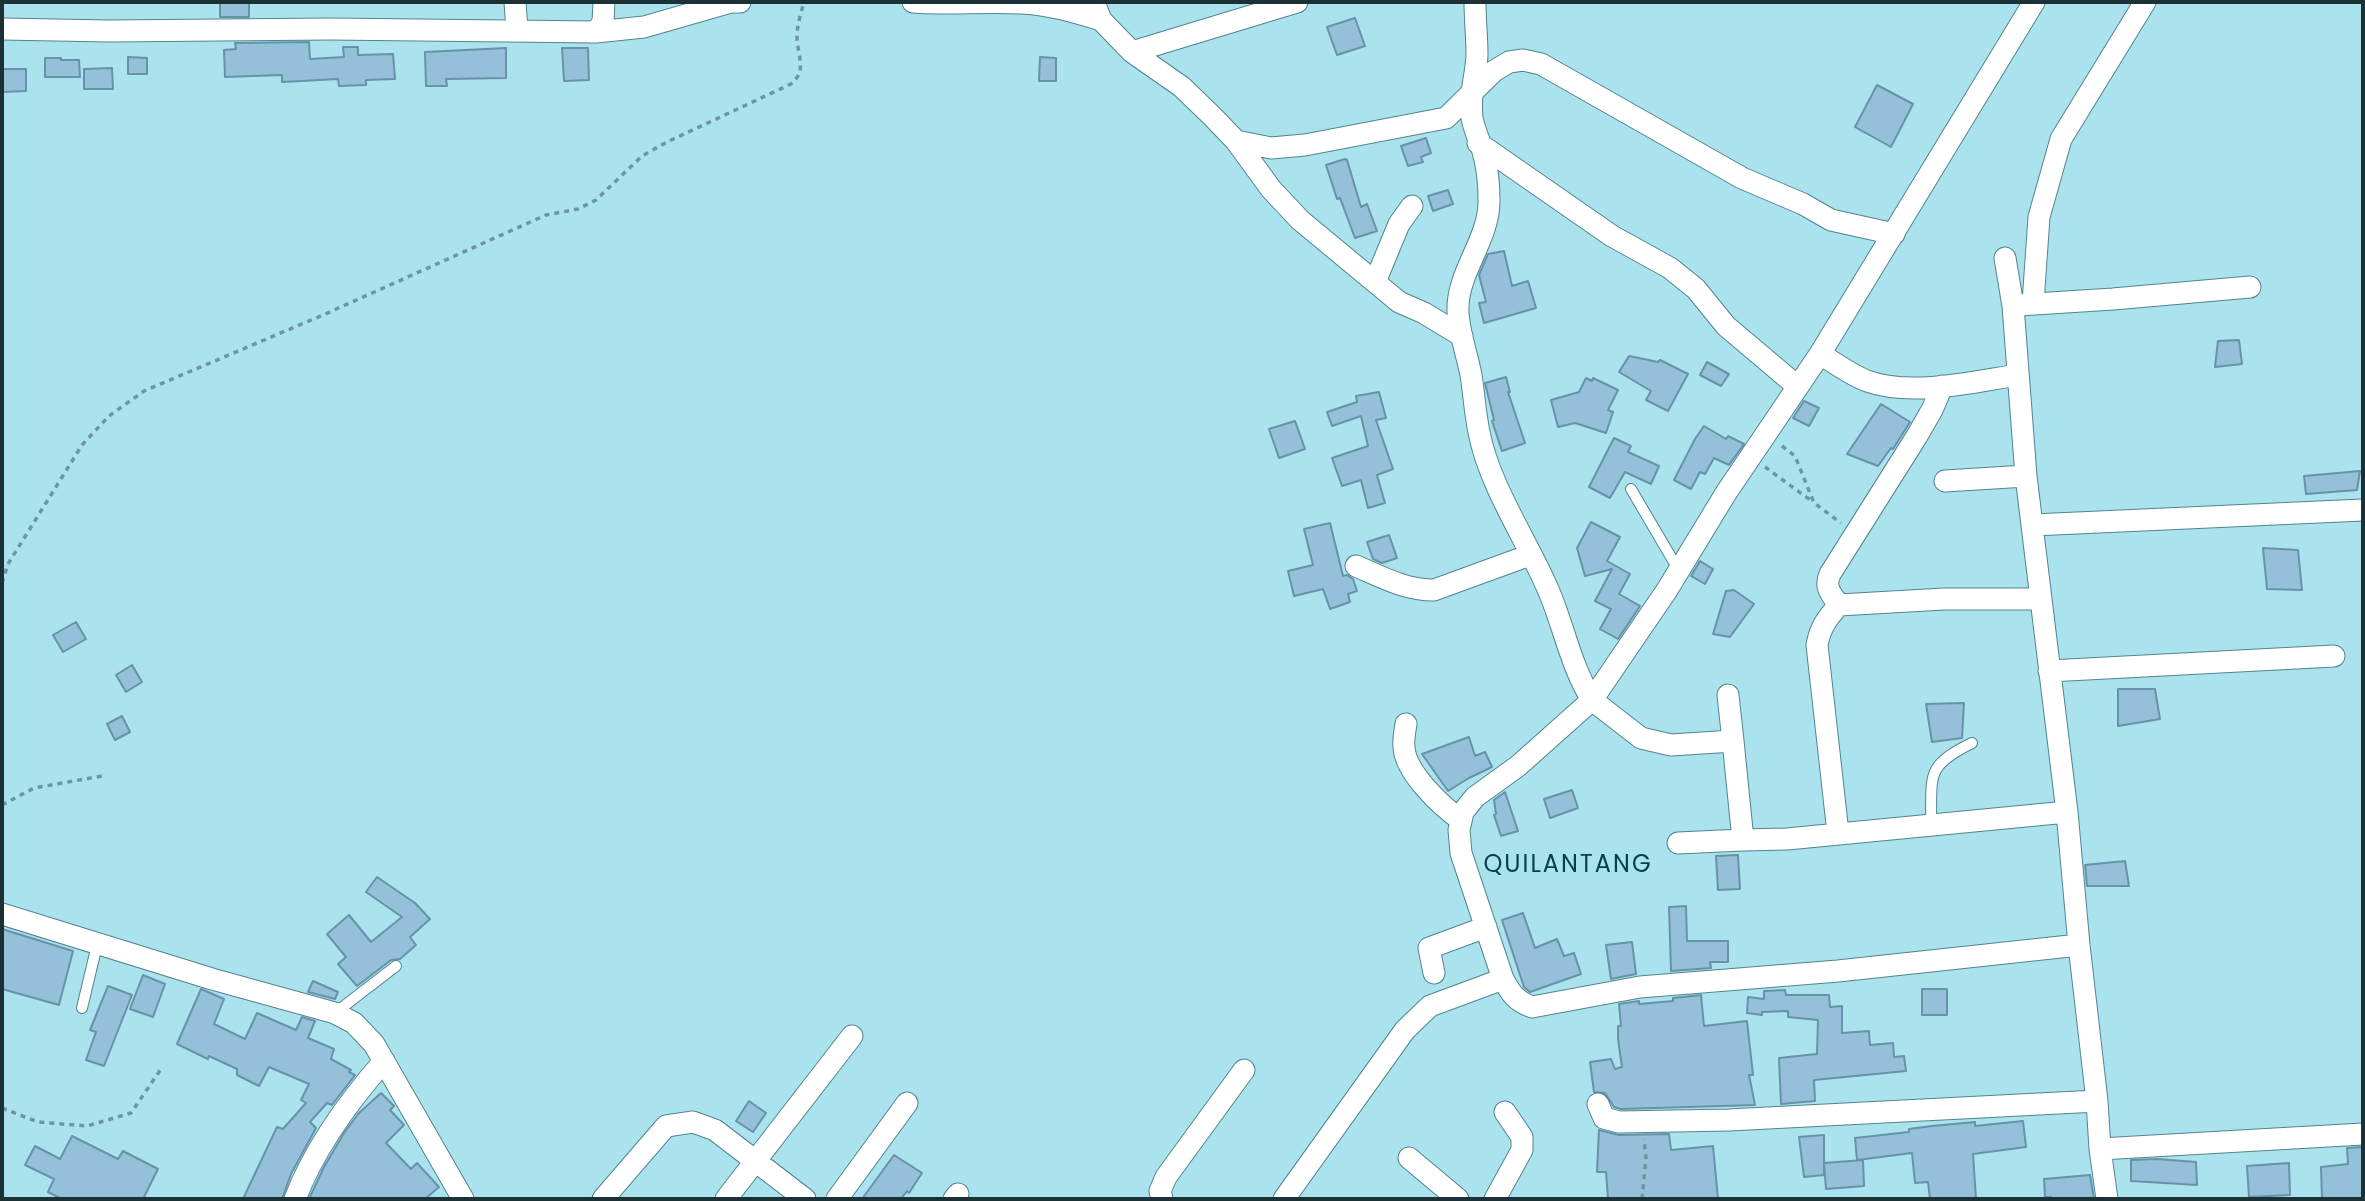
<!DOCTYPE html>
<style>
body{margin:0}
#map{position:relative;width:2365px;height:1201px;overflow:hidden;background:#aae2ed;font-family:Poppins,sans-serif}
canvas{display:block}
.frame{position:absolute;inset:0;border:4px solid #1b3135;pointer-events:none}
</style>
<div id="map">
<canvas width="2365" height="1201"></canvas>
<div class="frame"></div>
</div>
<script>
const ctx = document.querySelector('canvas').getContext('2d');
ctx.lineJoin = 'round';
function fillPath(path, color) {
  ctx.fillStyle = color;
  ctx.fill(path, 'evenodd');
}
function stroke(path, color, width, dash) {
  ctx.strokeStyle = color;
  ctx.lineWidth = width;
  ctx.lineCap = dash ? 'butt' : 'round';
  ctx.setLineDash(dash || []);
  ctx.stroke(path);
}
function drawText(font, color, halo, rows, align = 'center') {
  ctx.font = font + ' Poppins,sans-serif';
  ctx.lineWidth = 6;
  ctx.setLineDash([]);
  ctx.textBaseline = 'middle';
  ctx.strokeStyle = halo;
  ctx.fillStyle = color;
  for (const [text, x, y, turn = 0] of rows) {
    ctx.save();
    ctx.translate(x, y);
    ctx.rotate((+turn || 0) * Math.PI / 180);
    ctx.textAlign = isNaN(turn) ? turn : align;
    if (halo) ctx.strokeText(text, 0, 0);
    ctx.fillText(text, 0, 0);
    ctx.restore();
  }
}
const building = new Path2D(`
 M 220,2 L 249,2 L 249,17 L 220,17 Z
 M 1355,18 L 1365,46 L 1337,55 L 1327,27 Z
 M 309,42 L 310,59 L 344,57 L 343,47 L 358,47 L 358,55 L 393,54 L 395,79 L 366,80 L 366,85 L 339,86 L 338,79 L 282,82 L 282,75 L 225,77 L 224,50 L 236,49 L 235,43 Z
 M 506,48 L 506,78 L 446,79 L 447,86 L 426,86 L 425,52 Z
 M 562,48 L 588,48 L 589,80 L 564,81 Z
 M 128,57 L 147,58 L 147,74 L 128,74 Z
 M 1040,57 L 1056,58 L 1056,81 L 1039,81 Z
 M 45,58 L 61,58 L 61,60 L 79,60 L 80,77 L 45,77 Z
 M 112,68 L 113,89 L 84,89 L 84,69 Z
 M 2,69 L 26,69 L 26,91 L 2,92 Z
 M 1877,85 L 1913,104 L 1891,147 L 1855,127 Z
 M 1426,138 L 1431,153 L 1421,157 L 1423,162 L 1408,166 L 1401,146 Z
 M 1345,159 L 1347,160 L 1361,207 L 1367,204 L 1377,231 L 1355,238 L 1340,198 L 1337,199 L 1326,165 Z
 M 1448,190 L 1453,204 L 1433,211 L 1428,196 Z
 M 1504,251 L 1512,286 L 1528,281 L 1536,308 L 1484,323 L 1479,303 L 1486,302 L 1479,275 L 1488,254 Z
 M 2239,340 L 2242,364 L 2215,367 L 2218,341 Z
 M 1629,356 L 1658,362 L 1660,360 L 1688,374 L 1668,411 L 1646,400 L 1651,391 L 1619,372 Z
 M 1707,362 L 1729,374 L 1721,386 L 1700,375 Z
 M 1506,377 L 1510,392 L 1508,392 L 1525,443 L 1502,451 L 1492,421 L 1494,420 L 1485,383 Z
 M 1586,378 L 1592,381 L 1593,378 L 1618,390 L 1608,410 L 1613,412 L 1606,433 L 1575,423 L 1558,427 L 1551,400 L 1579,392 Z
 M 1379,392 L 1386,418 L 1376,420 L 1393,469 L 1377,475 L 1385,503 L 1368,508 L 1361,480 L 1342,486 L 1332,458 L 1368,446 L 1361,416 L 1332,426 L 1327,412 L 1357,402 L 1356,396 Z
 M 1804,401 L 1819,408 L 1809,426 L 1793,418 Z
 M 1881,404 L 1910,422 L 1893,449 L 1891,448 L 1878,466 L 1847,454 Z
 M 1295,421 L 1305,449 L 1279,458 L 1269,429 Z
 M 1704,426 L 1726,439 L 1728,436 L 1744,444 L 1729,465 L 1714,458 L 1705,474 L 1700,472 L 1691,489 L 1674,480 L 1695,439 Z
 M 1614,438 L 1631,446 L 1628,452 L 1659,466 L 1651,484 L 1625,472 L 1610,498 L 1589,487 Z
 M 2360,471 L 2357,490 L 2306,494 L 2304,476 Z
 M 1591,522 L 1620,537 L 1607,561 L 1630,574 L 1619,594 L 1640,606 L 1618,639 L 1600,629 L 1611,609 L 1595,601 L 1612,569 L 1585,576 L 1577,548 Z
 M 1330,523 L 1343,576 L 1347,575 L 1353,579 L 1357,591 L 1348,594 L 1350,602 L 1330,609 L 1323,589 L 1294,596 L 1288,571 L 1313,565 L 1304,529 Z
 M 1389,535 L 1397,558 L 1382,563 L 1373,559 L 1367,542 Z
 M 2263,548 L 2298,550 L 2302,590 L 2267,589 Z
 M 1700,561 L 1713,569 L 1705,584 L 1691,576 Z
 M 1734,590 L 1754,604 L 1730,637 L 1713,634 L 1726,591 Z
 M 76,622 L 86,639 L 63,652 L 53,635 Z
 M 132,665 L 142,682 L 126,692 L 116,675 Z
 M 2118,689 L 2155,689 L 2160,719 L 2118,726 Z
 M 1964,703 L 1962,738 L 1932,742 L 1926,704 Z
 M 122,716 L 130,732 L 115,740 L 107,724 Z
 M 1469,737 L 1475,756 L 1485,752 L 1492,767 L 1469,778 L 1448,791 L 1422,754 Z
 M 1572,790 L 1578,808 L 1550,818 L 1544,799 Z
 M 1505,792 L 1518,831 L 1501,836 L 1494,815 L 1496,814 L 1494,800 Z
 M 1738,855 L 1740,889 L 1718,890 L 1716,856 Z
 M 2125,861 L 2129,886 L 2087,886 L 2085,865 Z
 M 377,877 L 415,903 L 430,919 L 410,937 L 416,945 L 400,959 L 391,960 L 357,986 L 338,964 L 346,957 L 327,934 L 349,915 L 371,942 L 402,917 L 366,892 Z
 M 1686,906 L 1687,941 L 1728,941 L 1728,962 L 1710,962 L 1711,968 L 1671,971 L 1669,907 Z
 M 1523,913 L 1535,948 L 1557,939 L 1564,956 L 1574,953 L 1581,974 L 1530,992 L 1524,987 L 1502,920 Z
 M 2,929 L 73,951 L 59,1005 L 2,989 Z
 M 1632,942 L 1636,974 L 1611,979 L 1606,945 Z
 M 143,975 L 165,984 L 153,1017 L 130,1009 Z
 M 313,981 L 338,992 L 335,999 L 308,992 Z
 M 108,986 L 132,995 L 104,1066 L 86,1060 L 96,1032 L 90,1030 Z
 M 201,989 L 224,999 L 214,1024 L 245,1039 L 257,1013 L 296,1030 L 302,1017 L 315,1021 L 308,1038 L 334,1049 L 331,1059 L 351,1070 L 349,1072 L 355,1075 L 332,1105 L 327,1103 L 310,1122 L 316,1128 L 291,1174 L 282,1199 L 243,1199 L 277,1127 L 283,1129 L 306,1103 L 301,1100 L 309,1084 L 269,1067 L 259,1086 L 237,1075 L 237,1069 L 209,1056 L 208,1059 L 177,1044 Z
 M 1922,989 L 1947,989 L 1947,1015 L 1922,1015 Z
 M 1785,990 L 1786,995 L 1829,995 L 1830,1007 L 1842,1006 L 1842,1033 L 1869,1031 L 1870,1045 L 1893,1043 L 1894,1057 L 1904,1056 L 1906,1071 L 1814,1080 L 1815,1101 L 1781,1104 L 1779,1058 L 1817,1054 L 1818,1020 L 1788,1017 L 1788,1011 L 1762,1012 L 1762,1015 L 1747,1013 L 1748,997 L 1764,999 L 1764,991 Z
 M 1701,995 L 1704,1026 L 1747,1021 L 1753,1075 L 1749,1075 L 1755,1105 L 1621,1109 L 1614,1107 L 1605,1093 L 1594,1092 L 1590,1062 L 1611,1059 L 1615,1069 L 1622,1067 L 1618,1039 L 1618,1026 L 1621,1026 L 1619,1004 L 1639,1001 L 1639,1004 L 1673,1001 L 1673,998 Z
 M 381,1093 L 394,1106 L 390,1110 L 404,1125 L 386,1143 L 411,1169 L 417,1163 L 439,1187 L 425,1199 L 309,1199 L 324,1167 L 344,1133 L 358,1114 Z
 M 749,1101 L 766,1113 L 753,1132 L 736,1121 Z
 M 2023,1121 L 2026,1147 L 1973,1154 L 1976,1199 L 1930,1199 L 1928,1182 L 1915,1183 L 1912,1153 L 1857,1160 L 1855,1138 L 1909,1132 L 1909,1129 L 1932,1126 L 1975,1122 L 1975,1126 Z
 M 1599,1130 L 1619,1135 L 1669,1134 L 1671,1150 L 1713,1146 L 1718,1199 L 1608,1199 L 1606,1172 L 1597,1172 Z
 M 1824,1135 L 1824,1175 L 1804,1177 L 1799,1137 Z
 M 72,1136 L 118,1159 L 123,1151 L 158,1169 L 143,1199 L 62,1199 L 48,1192 L 54,1179 L 25,1165 L 35,1146 L 60,1159 Z
 M 2363,1147 L 2363,1199 L 2322,1199 L 2321,1167 L 2348,1164 L 2347,1148 Z
 M 894,1155 L 922,1173 L 909,1193 L 907,1191 L 901,1199 L 862,1199 Z
 M 2157,1159 L 2196,1162 L 2197,1185 L 2131,1181 L 2131,1160 Z
 M 1863,1160 L 1864,1186 L 1826,1189 L 1824,1163 Z
 M 2289,1163 L 2290,1195 L 2249,1197 L 2247,1166 Z
 M 2090,1175 L 2094,1199 L 2051,1199 L 2051,1197 L 2045,1197 L 2044,1179 Z`);
fillPath(building, '#94c1d9');
stroke(building, '#6792a9', 2);
const service = new Path2D(`
 M 1631,489 L 1678,569
 M 1931,824 C 1932,775 1925,766 1972,743
 M 82,1008 L 97,945
 M 335,1013 L 396,966`);
const minor = new Path2D(`
 M 515,2 L 517,30
 M 913,2 C 949,5 985,1 1021,3 C 1048,4 1075,12 1101,20
 M 1094,2 L 1101,20 L 1132,52 L 1182,87 L 1213,117 L 1236,141 L 1271,189 L 1300,220 L 1399,302 L 1424,313 L 1462,336
 M 1475,2 C 1475,20 1477,37 1477,55 C 1476,78 1469,93 1472,118 C 1474,129 1478,137 1482,148 C 1487,164 1489,183 1489,200 C 1490,239 1456,273 1458,312 C 1459,333 1467,354 1471,375 C 1474,394 1475,413 1479,432 C 1489,485 1526,539 1547,587 C 1564,625 1570,665 1592,700 L 1518,766 L 1475,797 L 1463,812 L 1459,830 L 1461,853 L 1503,979 C 1511,994 1516,1001 1532,1007 L 1640,987 L 1838,971 L 2079,945
 M 2034,2 L 1820,354 L 1726,493 L 1667,590 L 1592,700 L 1641,738 L 1671,745 L 1733,741 L 1743,840 L 1787,839 L 2067,812
 M 2,29 L 109,31 L 330,29 L 596,32 L 644,27 L 731,2 L 740,2
 M 596,32 L 603,22 L 604,2
 M 1132,52 L 1297,2
 M 1236,141 L 1271,148 L 1305,145 L 1446,118 L 1494,71 L 1509,62 L 1523,60 L 1541,64 L 1742,178 L 1803,204 L 1831,220 L 1894,234
 M 1478,143 L 1612,236 L 1670,268 L 1696,289 L 1726,326 L 1797,386
 M 2005,258 L 2013,306 L 2026,476 L 2067,812 L 2079,945 L 2097,1101 L 2100,1149 L 2107,1199
 M 1375,282 L 1399,224 L 1412,206
 M 2033,303 L 2039,217 L 2061,139 L 2145,2
 M 2019,305 L 2113,299 L 2250,287
 M 1820,354 C 1835,363 1851,375 1867,381 C 1912,397 1972,382 2018,375
 M 1945,481 L 2026,476
 M 2033,525 L 2363,510
 M 1356,566 C 1382,577 1405,590 1434,590 L 1530,555
 M 1839,605 C 1831,594 1824,587 1830,574 L 1917,436 L 1933,408 L 1942,386
 M 2049,671 L 2334,656
 M 1728,695 L 1733,741
 M 1406,724 C 1405,731 1403,739 1404,747 C 1405,772 1441,806 1461,820
 M 1838,833 L 1817,645 C 1820,628 1827,618 1839,605 L 1944,599 L 2040,599
 M 1678,843 L 1743,840
 M 2,914 L 212,979 L 335,1013 L 354,1023 L 374,1044 L 463,1199
 M 1434,973 L 1429,948 L 1486,927
 M 1598,1104 L 1604,1118 L 1619,1122 L 1729,1120 L 2097,1101
 M 2100,1149 L 2363,1134
 M 1409,1158 L 1458,1199
 M 295,1199 C 315,1147 348,1102 384,1061
 M 603,1199 L 666,1126 L 693,1122 L 715,1130 L 805,1199
 M 726,1199 L 852,1036
 M 837,1199 L 907,1103
 M 954,1199 L 958,1194
 M 1162,1199 L 1160,1191 L 1166,1177 L 1244,1070
 M 1284,1199 L 1405,1030 L 1430,1006 L 1503,979
 M 1495,1199 L 1522,1150 L 1522,1137 L 1505,1112`);
stroke(service, '#50858f', 12);
stroke(minor, '#50858f', 23);
stroke(new Path2D(`
 M 1782,446 L 1795,456 L 1814,503 L 1841,523
 M 1765,467 L 1813,502
 M 2,583 L 8,564 L 82,445 L 109,416 L 144,391 L 323,315 L 546,215 L 578,209 L 596,200 L 642,156 L 667,142 L 791,84 C 808,70 797,55 797,36 C 797,25 801,13 804,2
 M 2,805 L 34,788 L 102,776
 M 2,1108 L 38,1122 L 87,1126 L 131,1113 L 161,1069
 M 1642,1199 L 1646,1158 L 1644,1139`), '#6d979f', 3.5, [5, 5]);
stroke(service, '#fff', 10);
stroke(minor, '#fff', 21);
ctx.letterSpacing = '2px';
drawText('24px', '#03414b', '#aae2ed', [
 ["QUILANTANG",1568,866]
]);
ctx.letterSpacing = '0px';
</script>
